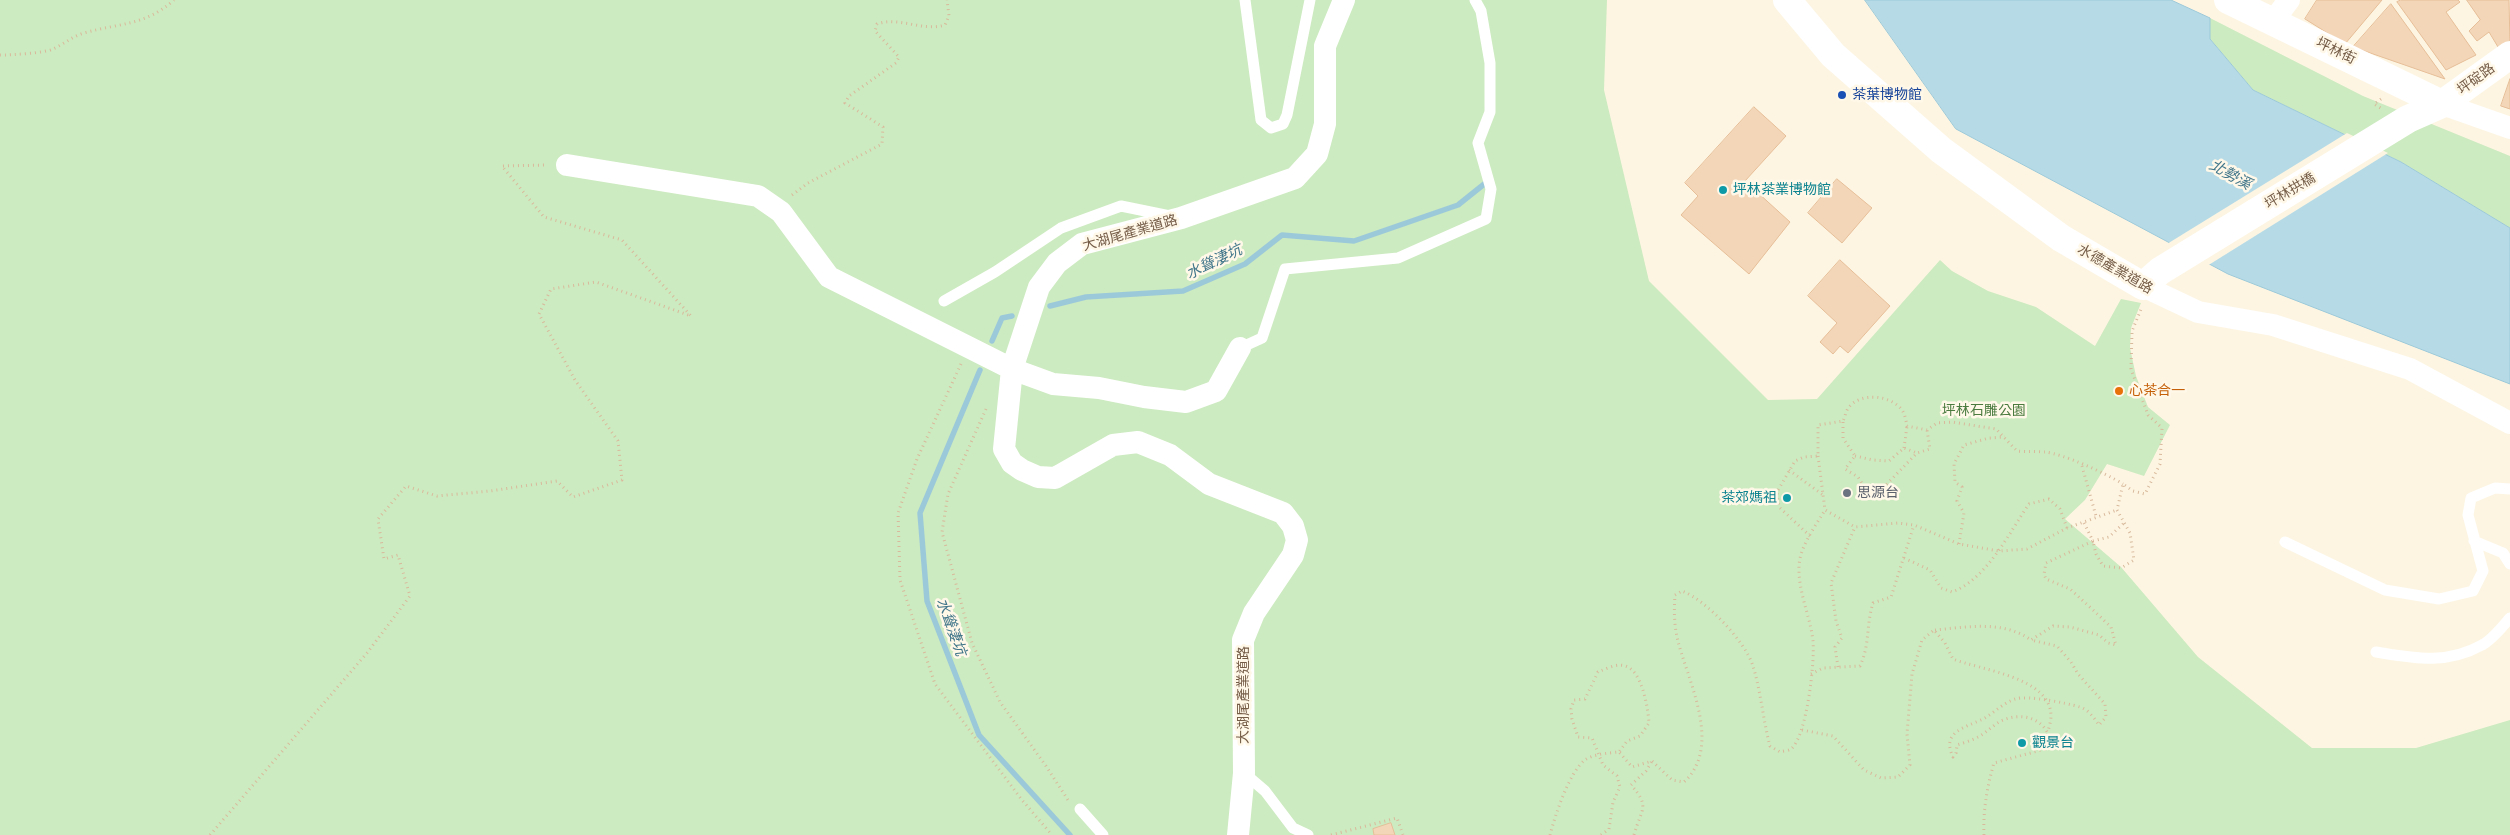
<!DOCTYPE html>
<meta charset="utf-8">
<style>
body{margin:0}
canvas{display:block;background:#fdf5e2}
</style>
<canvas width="2510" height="835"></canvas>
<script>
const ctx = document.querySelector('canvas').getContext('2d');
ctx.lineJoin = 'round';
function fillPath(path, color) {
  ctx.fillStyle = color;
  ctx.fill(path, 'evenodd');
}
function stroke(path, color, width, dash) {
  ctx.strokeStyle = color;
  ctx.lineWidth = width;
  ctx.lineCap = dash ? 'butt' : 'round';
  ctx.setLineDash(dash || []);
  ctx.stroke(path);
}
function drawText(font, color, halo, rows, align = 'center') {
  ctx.font = font + ' Quicksand,"Noto Sans TC",sans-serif';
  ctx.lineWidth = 5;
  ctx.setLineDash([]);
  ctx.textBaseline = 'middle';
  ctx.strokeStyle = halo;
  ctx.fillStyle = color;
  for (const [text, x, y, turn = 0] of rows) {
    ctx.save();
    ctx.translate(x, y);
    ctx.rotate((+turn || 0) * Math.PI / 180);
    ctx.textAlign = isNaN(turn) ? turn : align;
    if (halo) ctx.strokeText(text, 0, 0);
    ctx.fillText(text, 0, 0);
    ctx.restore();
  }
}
fillPath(new Path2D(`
 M 0,0 L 1607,0 L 1604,90 L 1649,281 L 1768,400 L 1817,399 L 1940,260 L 1952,271 L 1988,291 L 2036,307 L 2095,346 L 2121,299 L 2141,303 L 2131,328 L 2130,348 L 2136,376 L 2148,407 L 2170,425 L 2144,476 L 2107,464 L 2085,500 L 2065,519 L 2121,567 L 2198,657 L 2312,748 L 2416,748 L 2510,720 L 2510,835 L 0,835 Z
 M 2210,18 L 2363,96 L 2510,156 L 2510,228 L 2401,162 L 2253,90 L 2210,39 Z`), '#cdebc0');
const water = new Path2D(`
 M 1865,0 L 2171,0 L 2210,18 L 2210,39 L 2253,90 L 2401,162 L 2510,228 L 2510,384 L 2228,274 L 1956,129 Z`);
fillPath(water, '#b6dbe7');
stroke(water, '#9cc9d9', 1);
fillPath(new Path2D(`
 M 2347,133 L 2388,153 L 2207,266 L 2167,244 Z`), '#fdf5e2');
stroke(new Path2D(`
 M 1050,306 L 1086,297 L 1183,291 L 1245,264 L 1282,235 L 1354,241 L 1458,205 L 1488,181
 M 992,341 L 1002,318 L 1012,316
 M 980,370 L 920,513 L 927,601 L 979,735 L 1070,835`), '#9cc9d9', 5.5);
const building = new Path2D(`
 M 2317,0 L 2382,0 L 2345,44 L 2305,19 Z
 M 2401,0 L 2458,0 L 2460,2 L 2446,12 L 2476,55 L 2446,70 L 2397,2 Z
 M 2467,0 L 2509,0 L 2510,45 L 2501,52 L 2489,32 L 2477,41 L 2469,31 L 2480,20 Z
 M 2391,4 L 2445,79 L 2353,47 Z
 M 2510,79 L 2510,109 L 2501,106 Z
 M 1754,107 L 1786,136 L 1745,181 L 1790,222 L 1749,274 L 1681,215 L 1698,196 L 1685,183 Z
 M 1837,179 L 1872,208 L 1842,243 L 1808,213 Z
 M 1840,260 L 1890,306 L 1848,353 L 1840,346 L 1833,354 L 1820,342 L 1837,323 L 1808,296 Z
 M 1391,823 L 1395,835 L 1374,835 L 1373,829 Z`);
fillPath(building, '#f3d6b8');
stroke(building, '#e6be98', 1);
stroke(new Path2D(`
 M 0,55 C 11,55 45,53 53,49 C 64,44 73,36 84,33 C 119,23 145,26 174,0
 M 2381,99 L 2374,104 L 2382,109
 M 792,195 L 808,183 L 882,144 L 883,127 L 845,103 L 849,96 L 896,63 L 899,57 L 875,31 L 877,24 C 898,16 923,32 945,25 L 949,16 L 947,0
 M 961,364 L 917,459 L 898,513 L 900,580 L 935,684 L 1022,800 L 1052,835
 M 986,409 L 948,494 L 942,532 L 972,643 L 1000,702 L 1046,766 L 1068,800
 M 1843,422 L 1843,438 L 1855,456 L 1845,469 L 1858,477 L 1865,488 L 1884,487 L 1917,453 L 1930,449 L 1927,430
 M 1904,448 L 1907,426
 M 1818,456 L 1825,510
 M 1855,456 L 1873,460 L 1889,461 L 1904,448 L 1917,453
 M 2082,466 L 2096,516
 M 1789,470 L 1823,495
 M 2084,523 L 2093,541 L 2109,537 L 2125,522
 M 1810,536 L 1779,507 L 1777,492 L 1795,461 L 1804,457 L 1818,456 L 1818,425 L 1843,421 C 1845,417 1846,410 1849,407 C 1861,392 1891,395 1902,410 C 1905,414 1906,421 1907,426 L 1927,430 L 1937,423 L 1952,422 L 1996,429 L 2017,451 C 2026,452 2035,451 2044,452 C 2062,453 2107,474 2123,484
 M 1959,544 L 1964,513 L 1957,501 L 1962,487 L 1955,482 L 1954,464 L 1964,445 L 1989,438 L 2005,437
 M 1904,558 L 1930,570 L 1941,588 L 1952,592 C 1987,579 2009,533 2029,504 L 2049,499 L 2060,509 L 2067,528
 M 1935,630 C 1967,627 2003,620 2031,640
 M 1838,667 L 1835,647 L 1842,638 L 1836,621 L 1831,583 L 1855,527
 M 1811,674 L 1823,668 L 1860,666 C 1870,645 1866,625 1873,603 L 1891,597 L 1914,525
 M 1802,730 L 1833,736 L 1864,770 L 1881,778 L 1898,777 L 1910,765 L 1907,734 L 1912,674 L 1922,640 L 1934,630 L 1945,643 L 1953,659 C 1980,670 2051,677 2051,716 C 2051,721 2049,727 2048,732
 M 210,835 L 367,653 L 410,596 L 398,555 L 384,559 L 378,519 L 406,486 L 437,496 L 490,491 L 557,481 L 573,497 L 622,480 L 618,441 L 575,380 L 539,314 L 551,289 L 596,282 L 691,316 L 622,240 L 544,217 L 502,166 L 547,165
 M 1331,835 L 1397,818 L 1403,835
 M 1550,835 C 1555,816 1569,772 1585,760 C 1593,754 1609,753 1619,752 L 1632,767 L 1652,761 L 1672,780 L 1684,782 C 1724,745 1686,678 1677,637 C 1674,623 1674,609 1675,595 L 1682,591 C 1706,600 1745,641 1753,666 C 1761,692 1763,720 1770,746 L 1780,752 C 1782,751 1788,751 1791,749 C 1807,736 1815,661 1813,641 C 1810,615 1798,592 1799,566 C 1800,546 1815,527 1825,510 L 1855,527 L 1898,523 L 1914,525 L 1959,544 L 1999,551 L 2027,549 L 2067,528 L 2117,510
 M 1601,835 L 1609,829 L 1613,802 L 1620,787 L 1617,776 L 1603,765 L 1592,738 L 1578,737 L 1572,719 L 1571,709 L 1574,700 L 1585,699 L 1598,672 C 1606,669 1616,663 1625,666 C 1642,670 1648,708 1649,723 L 1640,736 L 1627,741 L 1619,752
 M 1634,835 C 1641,809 1651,807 1631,785 L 1646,771 L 1652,761
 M 1984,835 C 1983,810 1987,787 1994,763 L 2045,749 L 2050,740 C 2045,717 2019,711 1999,722 C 1991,727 1985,734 1976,738 C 1970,741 1963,743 1957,745 L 1956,753 L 1953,757 C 1941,732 1964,728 1983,719 C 1994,713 2003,703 2015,699 C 2028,695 2066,703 2080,707 C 2089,710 2094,718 2099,725 L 2106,717 L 2105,704 L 2078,674 L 2071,662 L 2057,646 L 2031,640 L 2053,626 L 2070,627 L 2099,635 L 2108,643 L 2116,645 L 2111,627 L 2092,609 L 2070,589 L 2046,579 L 2044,574 L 2046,563 L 2093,541 L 2096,554 L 2103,566 L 2121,568 L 2134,560 L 2130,533 L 2117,510 L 2123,484 L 2133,491 L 2145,494 L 2160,464 L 2162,428 L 2148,415 L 2131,369 L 2132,331 L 2142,307`), '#d8b99c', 3, [1, 4]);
stroke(new Path2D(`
 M 1245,0 L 1261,120 L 1271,128 L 1283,124 L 1287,115 L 1310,0
 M 944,301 L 995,272 L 1061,228 L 1121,206 L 1170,216
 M 1240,348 L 1262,338 L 1285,269 L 1398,258 L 1486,219 L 1491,189 L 1478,143 L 1490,112 L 1490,63 L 1481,11 L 1475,0
 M 2474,541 L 2503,553 L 2510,564
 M 2285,542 L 2385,590 L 2439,599 L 2473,591 L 2483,571 L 2468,515 L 2471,498 L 2495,488 L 2510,489
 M 2376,652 C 2414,658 2446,665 2482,645 C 2492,640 2502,627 2510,618
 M 1244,773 L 1265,791 L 1293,828 L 1308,835
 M 1080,809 L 1103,835`), '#fff', 11);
stroke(new Path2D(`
 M 2274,20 L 2289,0
 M 2442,104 L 2510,128
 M 567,165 L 758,196 L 781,212 L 829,277 L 1012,369 L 1053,384 L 1099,388 L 1144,397 L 1186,402 L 1216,391 L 1240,348
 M 2143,286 L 2198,312 L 2273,325 L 2410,369 L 2510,423
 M 1238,835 L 1244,773 L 1243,640 L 1254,613 L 1293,555 L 1297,540 L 1293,526 L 1283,513 L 1209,484 L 1170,455 L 1138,442 L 1113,445 L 1055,478 L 1038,477 L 1022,470 L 1012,463 L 1004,449 L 1012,369 L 1039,287 L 1057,263 L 1082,244 L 1181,218 L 1295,178 L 1317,154 L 1325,124 L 1325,46 L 1344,0`), '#fff', 22);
stroke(new Path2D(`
 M 1787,0 L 1833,55 L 1941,150 L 2061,238 L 2143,286 L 2160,271 L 2408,119 L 2442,104 L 2510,55
 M 2228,0 L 2442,104`), '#fff', 28);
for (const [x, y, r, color] of [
 [1842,95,5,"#1a4fb4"],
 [1723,190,5,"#0f9aa8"],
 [2119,391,5,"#e8710a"],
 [1847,493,5,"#6b7280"],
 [1787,498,5,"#0f9aa8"],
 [2022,743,5,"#0f9aa8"]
]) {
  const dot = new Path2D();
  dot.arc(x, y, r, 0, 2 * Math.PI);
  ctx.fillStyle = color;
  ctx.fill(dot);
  stroke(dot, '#fff8e9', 2);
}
drawText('14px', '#755c47', '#fff8e9', [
 ["坪林街",2336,51,26],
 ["坪碇路",2476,79,-36],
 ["坪林拱橋",2290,191,-31],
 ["大湖尾產業道路",1130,233,-16],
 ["水德產業道路",2115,269,30],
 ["大湖尾產業道路",1244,695,-90]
]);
drawText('14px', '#164399', '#fff8e9', [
 ["茶葉博物館",1852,95]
], 'left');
drawText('14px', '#0d838f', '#fff8e9', [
 ["坪林茶業博物館",1733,190],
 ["茶郊媽祖",1777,498,"right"],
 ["觀景台",2032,743]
], 'left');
drawText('14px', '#c56008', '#fff8e9', [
 ["心茶合一",2129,391]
], 'left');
drawText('14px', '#4b7b3f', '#fff8e9', [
 ["坪林石雕公園",1984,411]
]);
drawText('14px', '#5b616d', '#fff8e9', [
 ["思源台",1857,493]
], 'left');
drawText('italic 15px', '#41768a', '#fff8e9', [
 ["北勢溪",2230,175,29],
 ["水聳淒坑",1214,262,-26],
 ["水聳淒坑",951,627,70]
]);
</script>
